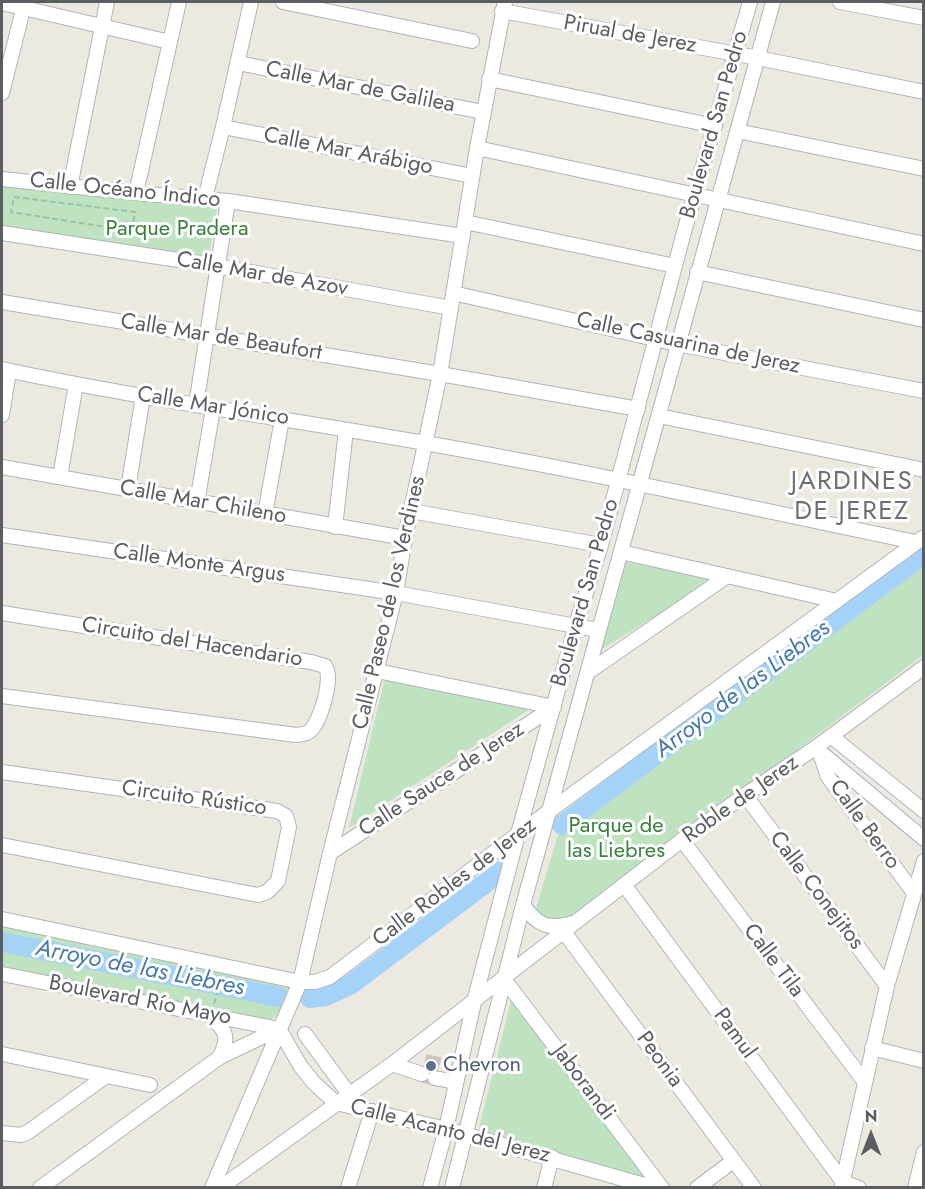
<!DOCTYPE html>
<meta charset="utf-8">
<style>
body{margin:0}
#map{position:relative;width:925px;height:1189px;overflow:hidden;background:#ece9e1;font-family:Jost,sans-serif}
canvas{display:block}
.frame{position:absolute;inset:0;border:3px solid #5a5d61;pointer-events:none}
.north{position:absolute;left:841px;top:1105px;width:60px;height:60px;-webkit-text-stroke:4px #fff;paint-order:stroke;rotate:0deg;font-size:16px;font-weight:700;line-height:24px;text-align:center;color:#5a5d61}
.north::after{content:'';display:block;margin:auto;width:21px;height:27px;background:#5a5d61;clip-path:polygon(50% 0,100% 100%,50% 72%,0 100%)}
</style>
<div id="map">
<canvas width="925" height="1189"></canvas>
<div class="frame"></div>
<div class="north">N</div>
</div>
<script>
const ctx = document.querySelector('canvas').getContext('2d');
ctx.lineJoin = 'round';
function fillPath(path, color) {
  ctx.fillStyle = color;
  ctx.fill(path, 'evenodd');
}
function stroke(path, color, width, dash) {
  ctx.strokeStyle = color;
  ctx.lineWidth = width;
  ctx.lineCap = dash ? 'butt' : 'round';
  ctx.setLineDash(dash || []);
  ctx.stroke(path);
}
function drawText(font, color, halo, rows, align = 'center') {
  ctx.font = font + ' Jost,sans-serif';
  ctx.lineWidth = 6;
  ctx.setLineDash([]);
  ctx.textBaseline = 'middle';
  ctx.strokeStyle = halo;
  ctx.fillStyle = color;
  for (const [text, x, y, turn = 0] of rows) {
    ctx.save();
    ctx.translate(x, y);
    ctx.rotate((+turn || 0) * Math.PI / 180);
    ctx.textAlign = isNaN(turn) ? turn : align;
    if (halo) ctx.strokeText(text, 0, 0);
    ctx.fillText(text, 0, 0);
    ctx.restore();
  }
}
fillPath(new Path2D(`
 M 2,182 L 217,208 L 208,262 L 2,226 Z
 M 923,559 L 923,655 L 579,915 C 559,924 553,926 535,912 L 558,835 Z
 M 626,562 L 716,579 L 602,649 Z
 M 385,678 L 533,707 L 349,828 Z
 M 2,925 L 221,972 L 286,983 L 291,991 C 285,1005 282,1018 265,1021 L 2,969 Z
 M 511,1001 L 654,1185 L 477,1136 Z`), '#bfe2c0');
stroke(new Path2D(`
 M 562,825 L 924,554
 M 2,942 L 279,997
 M 310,998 L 326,996 L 350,985 L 503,870`), '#a5d2f8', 20);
const building = new Path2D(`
 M 427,1055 L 441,1058 L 433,1085 L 420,1081 Z`);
fillPath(building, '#c7c4be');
stroke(building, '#d0cbc0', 1.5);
const minor = new Path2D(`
 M 283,2 L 472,41
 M 840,2 L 924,18
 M 2,3 L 170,42
 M 502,11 L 758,58 L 924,92
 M 238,63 L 483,112
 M 489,79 L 715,126
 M 2,93 L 25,2
 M 223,127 L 472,176
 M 737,131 L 924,169
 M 477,148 L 924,244
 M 2,179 L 136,193 L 228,201 L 463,236
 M 70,187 L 107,2
 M 136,193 L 179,2
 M 205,198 L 223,127 L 251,2
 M 465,222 L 675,266
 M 2,233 L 217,266 L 451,308
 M 697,272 L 924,320
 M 453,293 L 677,344 L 924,391
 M 2,302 L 440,374 L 638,409
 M 2,369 C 142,399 284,418 425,443 C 590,472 752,508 915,542
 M 196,405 L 228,201
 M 2,415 L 9,371
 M 659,416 L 924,470
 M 2,467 L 405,538
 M 60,477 L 76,384
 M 128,489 L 143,396
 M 197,502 L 213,409
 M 411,511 L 601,545
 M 265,514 L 282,419
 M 335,527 L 346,430
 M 2,535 L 396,593 L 598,630
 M 621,552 L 837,601
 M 2,613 L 311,662 L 325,666 C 334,678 320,722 310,731 C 305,735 301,734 296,735 L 2,696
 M 377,671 L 554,707
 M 587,673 L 726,577
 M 831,736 L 924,811
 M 819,751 L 924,839
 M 820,753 L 828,777 L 914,893
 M 2,772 L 277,811 L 286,816 L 289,827 L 278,881 L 267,892 L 258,895 L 2,845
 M 745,795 L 887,986
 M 682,840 L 864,1081
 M 330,853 L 554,707
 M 625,886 L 843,1182 L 859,1188
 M 523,905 C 538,926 548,930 573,923
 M 2,919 L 300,982 L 315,982 L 330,977 L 518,834 L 924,537
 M 564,932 L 754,1188
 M 2,974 L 279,1029
 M 504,979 L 662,1188
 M 211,1016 C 227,1033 229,1036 220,1057
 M 279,1029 L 301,1067 L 314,1083 L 336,1103 L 446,1129 L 655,1188
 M 305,1034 L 349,1094
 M 872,1048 L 924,1061
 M 2,1054 L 150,1085
 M 392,1064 L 422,1074
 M 435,1078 L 455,1082
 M 2,1133 L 21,1135 L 28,1132 L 106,1076
 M 842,1185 L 887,986 L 924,861
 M 40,1188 L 220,1057 L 279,1029
 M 212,1188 L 300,982 L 330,853 L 396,593 L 405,538 L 440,374 L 477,148 L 505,2
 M 220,1188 L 392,1064 L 682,840 L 745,795 L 815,748 L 924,667
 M 348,1188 L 372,1111
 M 430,1188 L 446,1129 L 475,998 L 518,834 L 576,625 L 601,545 L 684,232 L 750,2
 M 452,1188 L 523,905 L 773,2
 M 544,1188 L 552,1157
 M 697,1188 L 733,1161
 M 915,1188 L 924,1152`);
stroke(minor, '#b2b4b8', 16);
stroke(new Path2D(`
 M 14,197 L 135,212 L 132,231 L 11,212 Z
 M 214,1004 L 221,977`), '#99c2a5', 2, [6, 3]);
stroke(minor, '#fff', 14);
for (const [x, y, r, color] of [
 [431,1066,6,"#5c6f8a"]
]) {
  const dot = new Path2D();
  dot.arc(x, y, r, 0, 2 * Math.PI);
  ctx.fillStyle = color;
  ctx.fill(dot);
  stroke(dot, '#fff', 2);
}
drawText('22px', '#5a5d61', '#fff', [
 ["Pirual de Jerez",630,35,10],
 ["Calle Mar de Galilea",360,88,11],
 ["Boulevard San Pedro",715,125,-74],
 ["Calle Mar Arábigo",348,152,11],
 ["Calle Océano Índico",125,191,6],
 ["Calle Mar de Azov",262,275,10],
 ["Calle Mar de Beaufort",221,338,9],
 ["Calle Casuarina de Jerez",688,344,12],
 ["Calle Mar Jónico",213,407,9],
 ["Calle Mar Chileno",203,503,10],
 ["Calle Monte Argus",199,564,8],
 ["Boulevard San Pedro",586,593,-74],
 ["Calle Paseo de los Verdines",390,603,-77],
 ["Circuito del Hacendario",192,643,9],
 ["Calle Sauce de Jerez",442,780,-33],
 ["Circuito Rústico",194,799,8],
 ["Roble de Jerez",741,800,-35],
 ["Calle Berro",864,825,54],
 ["Calle Robles de Jerez",455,883,-37],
 ["Calle Conejitos",816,891,53],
 ["Calle Tila",773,961,53],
 ["Boulevard Río Mayo",140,1001,11],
 ["Pamul",734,1034,54],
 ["Peonia",659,1060,54],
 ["Jaborandi",583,1083,53],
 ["Calle Acanto del Jerez",450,1132,14]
]);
drawText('22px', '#3a7f3f', '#fff', [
 ["Parque Pradera",177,230],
 ["Parque de",616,827],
 ["las Liebres",616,852]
]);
drawText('22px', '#4e5e75', '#fff', [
 ["Chevron",443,1066]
], 'left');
drawText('italic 24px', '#4779b1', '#fff', [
 ["Arroyo de las Liebres",743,690,-37],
 ["Arroyo de las Liebres",140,969,11]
]);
ctx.letterSpacing = '1.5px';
drawText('26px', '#6b6f73', '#fff', [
 ["JARDINES",852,483],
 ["DE JEREZ",852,513]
]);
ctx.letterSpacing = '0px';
</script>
